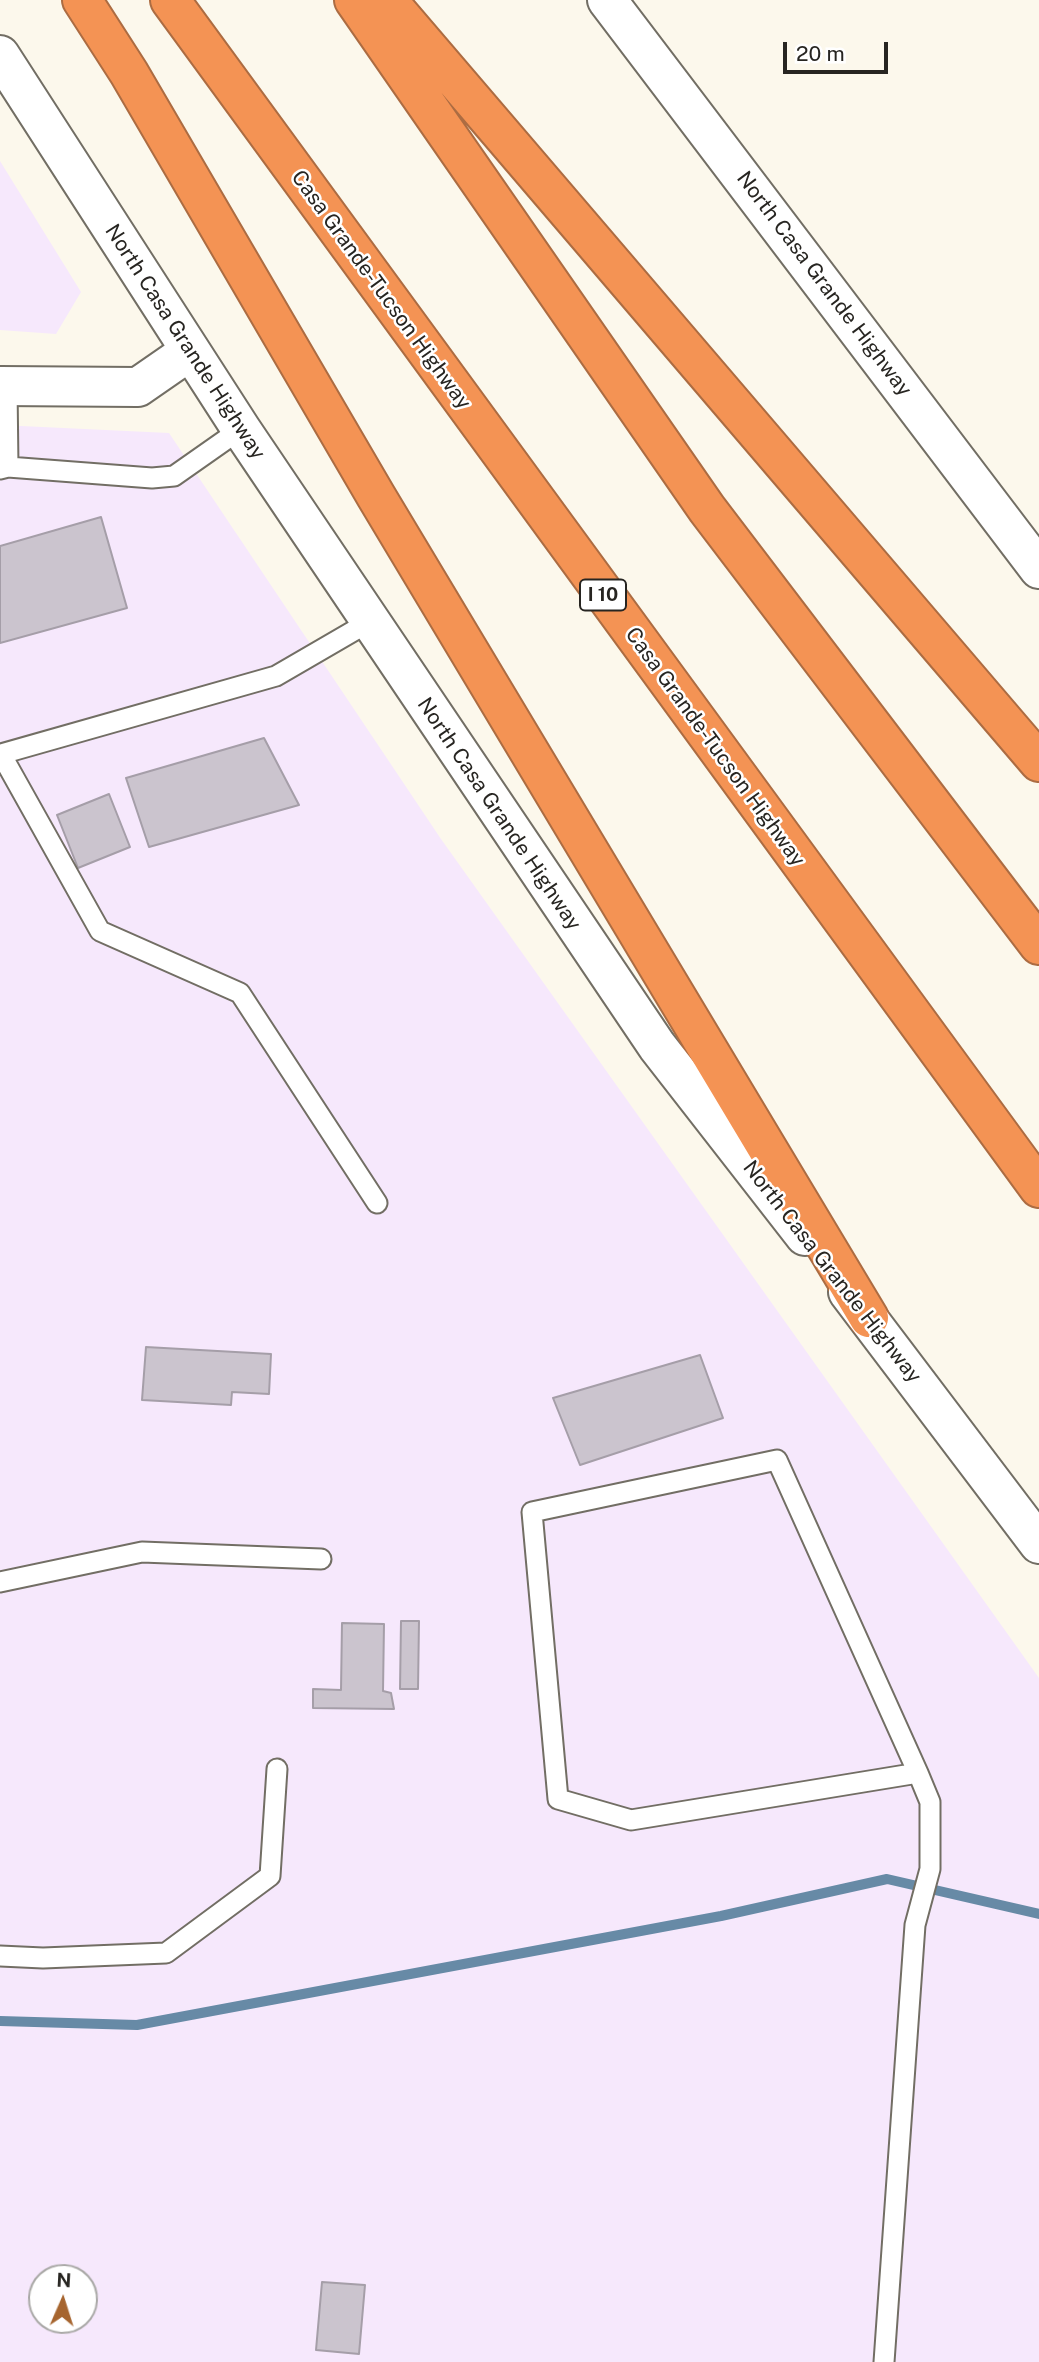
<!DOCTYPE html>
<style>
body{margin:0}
#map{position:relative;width:1039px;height:2362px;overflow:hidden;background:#fcf8ec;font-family:"Public Sans",sans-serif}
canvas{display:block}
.north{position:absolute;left:28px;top:2264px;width:70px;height:70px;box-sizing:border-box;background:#fff;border:2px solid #a9a8a6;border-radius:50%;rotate:3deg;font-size:19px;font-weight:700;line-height:28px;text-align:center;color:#272521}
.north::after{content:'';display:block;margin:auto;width:24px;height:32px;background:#a6652f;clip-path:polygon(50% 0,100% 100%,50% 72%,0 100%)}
.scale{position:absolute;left:783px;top:42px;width:105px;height:32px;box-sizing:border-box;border:4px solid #272521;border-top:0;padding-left:9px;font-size:21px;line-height:24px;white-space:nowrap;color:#272521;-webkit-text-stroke:5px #fff;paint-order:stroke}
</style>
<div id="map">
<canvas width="1039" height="2362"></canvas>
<div class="north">N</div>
<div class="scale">20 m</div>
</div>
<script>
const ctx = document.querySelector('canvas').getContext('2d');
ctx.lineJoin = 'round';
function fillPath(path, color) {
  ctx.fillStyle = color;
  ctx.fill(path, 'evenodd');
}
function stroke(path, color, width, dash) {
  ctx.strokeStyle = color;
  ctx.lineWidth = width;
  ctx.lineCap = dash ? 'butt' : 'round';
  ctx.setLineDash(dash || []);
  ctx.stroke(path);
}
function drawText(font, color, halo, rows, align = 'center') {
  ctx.font = font + ' "Public Sans",sans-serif';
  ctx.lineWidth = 5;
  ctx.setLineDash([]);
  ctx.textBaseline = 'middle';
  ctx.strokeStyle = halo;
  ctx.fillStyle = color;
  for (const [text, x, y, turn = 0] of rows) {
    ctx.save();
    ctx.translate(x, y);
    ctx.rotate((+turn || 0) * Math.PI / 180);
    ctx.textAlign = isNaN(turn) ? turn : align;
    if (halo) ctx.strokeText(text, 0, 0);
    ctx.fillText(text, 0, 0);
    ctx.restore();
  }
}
fillPath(new Path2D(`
 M 0,161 L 81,292 L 56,334 L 0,330 Z
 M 0,425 L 169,433 L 441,839 L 1039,1678 L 1039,2362 L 0,2362 ZM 42,2278 L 84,2278 L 84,2320 L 42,2320 Z`), '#f6e8fc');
stroke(new Path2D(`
 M 0,2021 L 137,2025 L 721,1916 L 887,1879 L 1039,1914`), '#678aa6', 10);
const building = new Path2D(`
 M 101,517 L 127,608 L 0,643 L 0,546 Z
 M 264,738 L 299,805 L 149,847 L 126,778 Z
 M 109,794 L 130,847 L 78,868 L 57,815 Z
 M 146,1347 L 271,1354 L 269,1394 L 232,1392 L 231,1405 L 142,1400 Z
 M 700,1355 L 723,1418 L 580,1465 L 553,1398 Z
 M 401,1621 L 419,1621 L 418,1689 L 400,1689 Z
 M 342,1623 L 384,1624 L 383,1691 L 391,1693 L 394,1709 L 313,1708 L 313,1689 L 341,1690 Z
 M 322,2282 L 365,2285 L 359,2354 L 316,2350 Z`);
fillPath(building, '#cbc4ce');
stroke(building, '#a59ea8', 2);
const service = new Path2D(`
 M 7,386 L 8,467
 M 0,469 L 8,467 L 152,478 L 174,476 L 241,429
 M 369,622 L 276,676 L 1,754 L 100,931 L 240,993 L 377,1203
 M 0,1582 L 142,1552 L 321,1559
 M 0,1956 L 43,1958 L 166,1953 L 270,1876 L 277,1769
 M 884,2362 L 915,1925 L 930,1869 L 930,1802 L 918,1773 L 777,1460 L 532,1512 L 558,1799 L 631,1820 L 918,1773`);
const minor = new Path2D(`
 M 0,386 L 138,387 L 190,351`);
const secondary = new Path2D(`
 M 607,0 L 1039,569
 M 0,55 L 241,429 L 657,1046 L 805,1236
 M 848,1292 L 1039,1544`);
const motorway = new Path2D(`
 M 82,0 L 129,73 L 376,496 L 869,1318
 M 170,0 L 1039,1188
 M 354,0 L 707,509 L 1039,945
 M 387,0 L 1039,762`);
stroke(service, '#726e64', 23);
stroke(minor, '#726e64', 42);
stroke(secondary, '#726e64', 42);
stroke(motorway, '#ac6c42', 42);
stroke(service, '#fff', 19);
stroke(minor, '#fff', 38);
stroke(secondary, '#fff', 38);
stroke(motorway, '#f49354', 38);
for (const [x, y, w] of [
 [603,595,46]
]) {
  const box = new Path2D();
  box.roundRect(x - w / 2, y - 15.5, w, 31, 5);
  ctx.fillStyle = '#fff';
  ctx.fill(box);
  stroke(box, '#272521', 2);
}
drawText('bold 19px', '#272521', null, [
 ["I 10",603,595]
]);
drawText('21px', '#272521', '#fff', [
 ["North Casa Grande Highway",824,284,53],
 ["Casa Grande-Tucson Highway",381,290,54],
 ["North Casa Grande Highway",185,342,57],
 ["Casa Grande-Tucson Highway",715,747,54],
 ["North Casa Grande Highway",499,814,56],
 ["North Casa Grande Highway",832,1272,52]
]);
</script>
